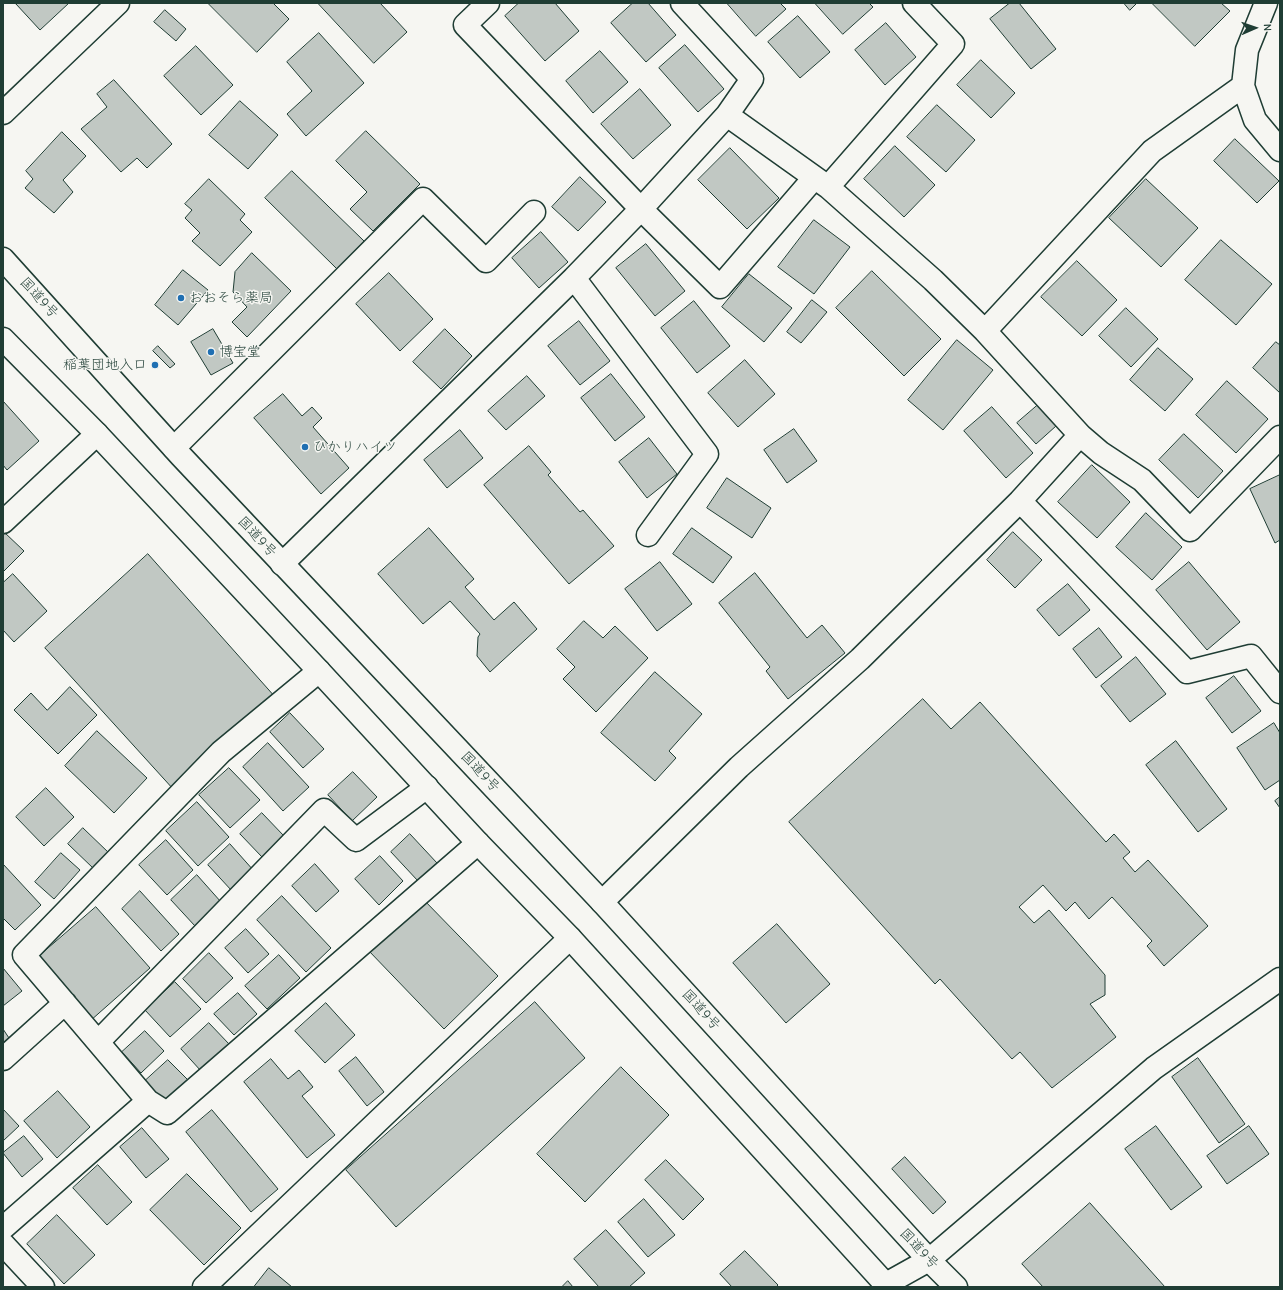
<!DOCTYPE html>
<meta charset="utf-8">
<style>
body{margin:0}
#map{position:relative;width:1283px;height:1290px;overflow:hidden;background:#f6f6f2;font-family:"Comic Neue",sans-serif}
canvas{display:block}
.frame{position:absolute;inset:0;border:4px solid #1f3d34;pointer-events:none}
.north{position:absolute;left:1235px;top:8px;width:40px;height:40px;-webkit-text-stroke:3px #f6f6f2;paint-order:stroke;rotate:88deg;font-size:11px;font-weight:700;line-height:16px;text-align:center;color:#1f3d34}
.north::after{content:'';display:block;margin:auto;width:14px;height:18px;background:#1f3d34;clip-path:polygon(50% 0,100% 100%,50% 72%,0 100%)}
</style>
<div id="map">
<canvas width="1283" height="1290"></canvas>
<div class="frame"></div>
<div class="north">N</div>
</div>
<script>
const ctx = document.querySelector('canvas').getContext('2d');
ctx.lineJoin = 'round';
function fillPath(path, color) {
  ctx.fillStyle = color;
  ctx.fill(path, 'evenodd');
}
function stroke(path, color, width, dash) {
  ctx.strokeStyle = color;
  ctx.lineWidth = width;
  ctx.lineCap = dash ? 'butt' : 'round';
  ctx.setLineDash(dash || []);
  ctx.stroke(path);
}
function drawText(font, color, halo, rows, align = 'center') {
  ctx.font = font + ' "Comic Neue","Klee One",sans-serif';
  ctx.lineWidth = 3;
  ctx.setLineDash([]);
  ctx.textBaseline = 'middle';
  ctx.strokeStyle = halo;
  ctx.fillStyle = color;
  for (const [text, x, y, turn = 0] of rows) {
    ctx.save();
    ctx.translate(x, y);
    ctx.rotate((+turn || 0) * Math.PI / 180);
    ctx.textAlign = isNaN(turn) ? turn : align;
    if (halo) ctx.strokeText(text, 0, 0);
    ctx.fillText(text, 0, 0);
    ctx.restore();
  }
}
const building = new Path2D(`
 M 17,3 L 69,3 L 40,30 L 16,4 Z
 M 208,3 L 273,3 L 289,19 L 257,52 Z
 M 318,3 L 380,3 L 407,32 L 374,63 Z
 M 519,3 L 555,3 L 579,31 L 545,61 L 505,16 Z
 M 633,3 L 648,3 L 676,35 L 646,62 L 611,23 Z
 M 727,3 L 780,3 L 786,9 L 756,36 Z
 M 815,3 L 869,3 L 873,7 L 843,34 Z
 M 1010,3 L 1019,3 L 1056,49 L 1031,69 L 990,19 Z
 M 1124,3 L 1137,3 L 1130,10 Z
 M 1152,3 L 1221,3 L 1230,11 L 1195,46 Z
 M 165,10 L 186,29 L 176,41 L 154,22 Z
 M 798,16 L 830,52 L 800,78 L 768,42 Z
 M 886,23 L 916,57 L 885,85 L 855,50 Z
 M 319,33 L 364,83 L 306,136 L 287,114 L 312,91 L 287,62 Z
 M 685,45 L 724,89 L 698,112 L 659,68 Z
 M 196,46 L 233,85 L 201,115 L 164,76 Z
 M 600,51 L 628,82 L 593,113 L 566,81 Z
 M 981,60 L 1015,93 L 991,118 L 957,85 Z
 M 114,80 L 172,144 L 147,168 L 137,158 L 121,172 L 81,129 L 107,107 L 97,94 Z
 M 640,89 L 671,125 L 633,159 L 601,124 Z
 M 240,101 L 278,135 L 248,169 L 209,135 Z
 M 937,105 L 975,140 L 946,172 L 907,137 Z
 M 366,131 L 420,184 L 373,231 L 350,209 L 367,192 L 336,161 Z
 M 62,132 L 86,156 L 63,180 L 73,192 L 54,213 L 25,188 L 33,179 L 26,171 Z
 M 1235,139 L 1279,181 L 1257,203 L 1214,161 Z
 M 895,146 L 935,185 L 904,217 L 864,179 Z
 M 730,148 L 779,198 L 747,229 L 698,180 Z
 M 292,171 L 364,241 L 337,269 L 265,198 Z
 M 580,177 L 606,202 L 578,231 L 552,207 Z
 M 209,179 L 245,214 L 240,220 L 252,232 L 220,266 L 192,241 L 200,233 L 185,218 L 192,210 L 185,204 Z
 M 1146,179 L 1198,228 L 1161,267 L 1109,218 Z
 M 814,220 L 850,247 L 814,294 L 778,267 Z
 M 541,232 L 568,262 L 539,288 L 512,258 Z
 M 1221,240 L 1272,284 L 1236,325 L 1185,280 Z
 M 646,244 L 685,291 L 655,316 L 616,268 Z
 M 252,253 L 291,291 L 247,337 L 232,322 L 247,307 L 233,292 L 235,272 Z
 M 1077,261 L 1117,300 L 1082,336 L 1041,297 Z
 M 183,270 L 208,290 L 178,325 L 155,305 Z
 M 872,271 L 941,339 L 904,376 L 836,308 Z
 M 389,273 L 433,319 L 400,351 L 356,304 Z
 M 749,274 L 792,308 L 764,342 L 722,307 Z
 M 812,300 L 827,312 L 801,343 L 787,332 Z
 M 694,301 L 730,346 L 697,373 L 661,328 Z
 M 1126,308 L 1158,339 L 1131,367 L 1099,336 Z
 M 579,321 L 610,361 L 580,385 L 548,346 Z
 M 213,329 L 233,363 L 211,375 L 191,342 Z
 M 445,329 L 472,356 L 441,389 L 413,362 Z
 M 957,340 L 993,370 L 943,430 L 908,400 Z
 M 1276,342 L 1280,345 L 1280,393 L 1253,368 Z
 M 158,346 L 175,364 L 170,368 L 153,351 Z
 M 1158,348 L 1193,379 L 1165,411 L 1130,380 Z
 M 745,360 L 775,394 L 738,427 L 708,393 Z
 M 611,374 L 645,417 L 615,441 L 581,398 Z
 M 527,376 L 545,396 L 506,430 L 488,411 Z
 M 1227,381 L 1268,419 L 1236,453 L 1196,415 Z
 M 283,394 L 302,416 L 312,407 L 322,418 L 313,427 L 349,468 L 321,494 L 254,418 Z
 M 3,401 L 39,441 L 7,470 L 3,465 Z
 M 1038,405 L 1056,426 L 1036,444 L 1017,423 Z
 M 992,407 L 1033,453 L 1006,478 L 964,431 Z
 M 794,429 L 817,461 L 787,483 L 764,450 Z
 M 460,430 L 483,458 L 447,488 L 424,460 Z
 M 1184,434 L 1223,471 L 1198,498 L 1159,460 Z
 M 649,438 L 677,474 L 647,498 L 619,462 Z
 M 529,446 L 551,472 L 548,475 L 580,512 L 583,510 L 614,546 L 569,584 L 484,485 Z
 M 1092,465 L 1130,502 L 1097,538 L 1058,502 Z
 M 1280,475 L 1280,540 L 1275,543 L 1250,489 Z
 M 727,478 L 771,508 L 752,538 L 707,508 Z
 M 1146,513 L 1182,547 L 1152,580 L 1116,547 Z
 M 429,528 L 474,579 L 465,587 L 494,620 L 514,602 L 537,629 L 490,672 L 477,656 L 478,637 L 480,634 L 450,601 L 423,624 L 378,574 Z
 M 692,528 L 732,557 L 713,583 L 673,554 Z
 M 4,532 L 24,551 L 3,572 L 3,533 Z
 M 1013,532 L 1042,560 L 1015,588 L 987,560 Z
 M 148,554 L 276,698 L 174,790 L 45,648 Z
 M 660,562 L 692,604 L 657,631 L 625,589 Z
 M 1189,562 L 1240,622 L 1207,650 L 1156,590 Z
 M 755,573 L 807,638 L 822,625 L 845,653 L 788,699 L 766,671 L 770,667 L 719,603 Z
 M 13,574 L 47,611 L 14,642 L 3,630 L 3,583 Z
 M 1068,584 L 1090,610 L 1059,636 L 1037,610 Z
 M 584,621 L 603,638 L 615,626 L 648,658 L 596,712 L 563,679 L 575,667 L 557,649 Z
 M 1099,628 L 1122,657 L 1096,678 L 1073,649 Z
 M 1136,657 L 1166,694 L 1130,722 L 1101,686 Z
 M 655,672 L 702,714 L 669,751 L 676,758 L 655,781 L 601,733 Z
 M 1234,676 L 1261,711 L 1232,733 L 1206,698 Z
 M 70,687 L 97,715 L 58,754 L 14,710 L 31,693 L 47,710 Z
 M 923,699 L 951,729 L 980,702 L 1106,842 L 1114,834 L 1130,852 L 1123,858 L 1135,872 L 1148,860 L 1208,926 L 1164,966 L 1147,946 L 1152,941 L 1112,897 L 1089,919 L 1075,902 L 1066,911 L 1043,885 L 1019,907 L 1034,923 L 1049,910 L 1105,975 L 1105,995 L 1090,1004 L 1116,1037 L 1052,1088 L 1020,1052 L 1012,1059 L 940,979 L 935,984 L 789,822 Z
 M 290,713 L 324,749 L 303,768 L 270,732 Z
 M 1274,723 L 1280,733 L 1280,780 L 1265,790 L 1237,748 Z
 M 97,731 L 147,778 L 114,813 L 65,766 Z
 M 1176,741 L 1227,809 L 1198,832 L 1146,765 Z
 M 268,743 L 309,787 L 283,811 L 243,767 Z
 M 229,768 L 260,800 L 230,828 L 199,795 Z
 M 353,772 L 377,797 L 352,821 L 328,795 Z
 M 46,788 L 74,817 L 44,846 L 16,817 Z
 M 1280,797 L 1280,808 L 1275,801 Z
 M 197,802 L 229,837 L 198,866 L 166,831 Z
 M 262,813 L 284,836 L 262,857 L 240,834 Z
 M 83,828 L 109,853 L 94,869 L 68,844 Z
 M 410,834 L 437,863 L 418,881 L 391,852 Z
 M 166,840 L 193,870 L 167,895 L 139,865 Z
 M 230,844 L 254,871 L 232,891 L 208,865 Z
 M 61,853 L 80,870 L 54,899 L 35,882 Z
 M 380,856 L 403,881 L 379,905 L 355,879 Z
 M 3,864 L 41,905 L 15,930 L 3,918 Z
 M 315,864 L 339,891 L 316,912 L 292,886 Z
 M 197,875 L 221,902 L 195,926 L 171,900 Z
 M 140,891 L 179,934 L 161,951 L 122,909 Z
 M 282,896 L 331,948 L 306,972 L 257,920 Z
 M 422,898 L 498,976 L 444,1029 L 368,950 Z
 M 96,907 L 150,968 L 90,1021 L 36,959 Z
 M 777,924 L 830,984 L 786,1023 L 733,963 Z
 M 246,929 L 269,954 L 248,973 L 225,948 Z
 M 209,953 L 233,978 L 206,1003 L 183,979 Z
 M 279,955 L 300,978 L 267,1009 L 245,986 Z
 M 3,968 L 22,991 L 3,1006 Z
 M 175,982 L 201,1009 L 170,1037 L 145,1010 Z
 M 238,993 L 257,1014 L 234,1035 L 214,1014 Z
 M 535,1002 L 585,1058 L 396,1227 L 346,1170 Z
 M 326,1003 L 355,1035 L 325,1063 L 295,1031 Z
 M 209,1023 L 229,1044 L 201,1071 L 181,1049 Z
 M 3,1029 L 9,1038 L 3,1043 Z
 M 145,1031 L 164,1051 L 141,1073 L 122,1052 Z
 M 356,1057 L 384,1092 L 367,1106 L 339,1071 Z
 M 1198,1058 L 1245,1124 L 1219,1143 L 1172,1077 Z
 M 271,1059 L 288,1079 L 299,1070 L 313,1087 L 302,1096 L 335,1135 L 307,1158 L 244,1082 Z
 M 168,1060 L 192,1084 L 169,1106 L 145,1081 Z
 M 621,1067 L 669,1115 L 585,1202 L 537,1154 Z
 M 58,1091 L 90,1127 L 57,1158 L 24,1121 Z
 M 3,1109 L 19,1126 L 3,1141 Z
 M 212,1110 L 278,1189 L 251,1212 L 186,1132 Z
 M 1156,1126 L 1202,1187 L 1171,1210 L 1125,1149 Z
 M 1249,1126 L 1269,1154 L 1227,1184 L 1207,1156 Z
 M 142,1128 L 169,1159 L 146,1178 L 120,1147 Z
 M 24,1136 L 43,1159 L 22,1177 L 3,1153 Z
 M 905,1157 L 946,1202 L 933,1214 L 892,1169 Z
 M 666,1160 L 704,1199 L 683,1220 L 645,1180 Z
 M 98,1165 L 132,1202 L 107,1225 L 73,1188 Z
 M 187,1174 L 241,1228 L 204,1265 L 150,1210 Z
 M 644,1199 L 675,1235 L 648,1257 L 618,1222 Z
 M 1090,1203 L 1165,1287 L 1043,1287 L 1022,1264 Z
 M 57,1215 L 95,1255 L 64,1284 L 27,1244 Z
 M 606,1230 L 645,1273 L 629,1287 L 599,1287 L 574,1259 Z
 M 745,1251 L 778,1285 L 776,1287 L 732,1287 L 720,1274 Z
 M 269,1268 L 292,1287 L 254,1287 Z
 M 568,1281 L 573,1287 L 562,1287 Z`);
fillPath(building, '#c1c8c3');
stroke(building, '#1f3d34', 1);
const street = new Path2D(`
 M 488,3 L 465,25 L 641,209 L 720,287 L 814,178
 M 1266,3 L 1247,50 L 1243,86 L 1255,120 L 1280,150
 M 1243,86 L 1152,151 L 985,331 L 1080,435 L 1101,453 L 1142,480 L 1190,530 L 1280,437
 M 727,115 L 828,187 L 933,280 L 985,331
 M 828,187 L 953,44 L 914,3
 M 574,278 L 707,454 L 648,535
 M 174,448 L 423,199 L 486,261 L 534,212
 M 1020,501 L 1187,672 L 1251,656 L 1280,692
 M 3,522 L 97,434
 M 282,564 L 574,278 L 641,209 L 727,115 L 752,79 L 682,3
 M 319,671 L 221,752 L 24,955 L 148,1101 L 167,1113 L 478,843
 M 602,902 L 739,767 L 860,659 L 1020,501 L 1080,435
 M 98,1042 L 324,810 L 356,840 L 427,787
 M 3,1059 L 65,1003
 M 3,1228 L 148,1101
 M 3,1244 L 43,1287
 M 204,1287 L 570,938
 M 883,1287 L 886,1284 L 929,1260 L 1154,1068 L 1280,979`);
const secondary = new Path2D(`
 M 3,113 L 118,3`);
const highway = new Path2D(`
 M 3,259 L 181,456 L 602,902 L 929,1260 L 956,1287
 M 3,339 L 97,434 L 319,671 L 478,843 L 570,938 L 888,1287`);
stroke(street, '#1f3d34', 25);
stroke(secondary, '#1f3d34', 25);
stroke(highway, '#1f3d34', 25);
stroke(street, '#f6f6f2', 22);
stroke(secondary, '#f6f6f2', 22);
stroke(highway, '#f6f6f2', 22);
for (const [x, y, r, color] of [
 [181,298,4,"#1f6fb2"],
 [211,352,4,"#1f6fb2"],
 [155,365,4,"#1f6fb2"],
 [305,447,4,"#1f6fb2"]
]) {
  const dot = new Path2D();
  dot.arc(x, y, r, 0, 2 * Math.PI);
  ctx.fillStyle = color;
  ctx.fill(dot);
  stroke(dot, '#f6f6f2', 1.5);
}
drawText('14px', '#1f3d34', '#f6f6f2', [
 ["国道9号",39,298,48],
 ["国道9号",257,537,47],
 ["国道9号",480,772,47],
 ["国道9号",701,1010,48],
 ["国道9号",919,1249,47]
]);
drawText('14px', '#1f3d34', '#f6f6f2', [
 ["おおそら薬局",189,298],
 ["博宝堂",219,352],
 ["稲葉団地入口",147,365,"right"],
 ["ひかりハイツ",313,447]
], 'left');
</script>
